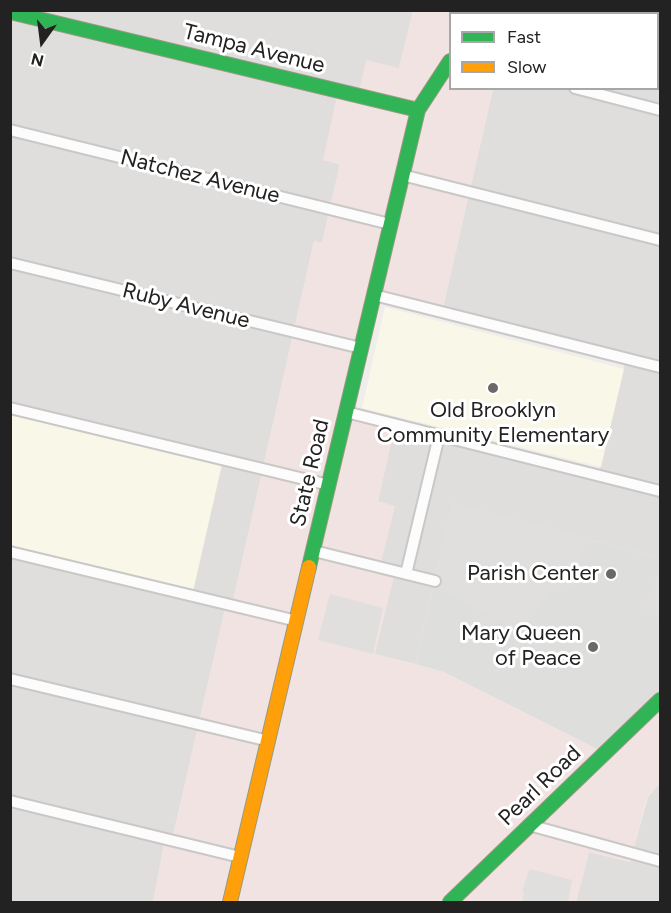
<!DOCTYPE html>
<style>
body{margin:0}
#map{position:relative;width:671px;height:913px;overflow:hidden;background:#f0eeeb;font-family:Figtree,sans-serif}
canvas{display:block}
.frame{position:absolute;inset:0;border:12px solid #222;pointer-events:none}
.legend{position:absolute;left:449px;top:12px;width:210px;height:78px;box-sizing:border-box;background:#fff;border:2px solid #a7a7a7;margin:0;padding:8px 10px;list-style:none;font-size:18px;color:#222}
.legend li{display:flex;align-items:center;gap:12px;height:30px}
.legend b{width:30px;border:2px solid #a7a7a7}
.north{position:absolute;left:12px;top:12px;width:60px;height:60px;-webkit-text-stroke:4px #fff;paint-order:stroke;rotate:194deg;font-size:16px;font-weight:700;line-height:24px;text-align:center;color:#222}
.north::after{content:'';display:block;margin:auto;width:21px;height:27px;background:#222;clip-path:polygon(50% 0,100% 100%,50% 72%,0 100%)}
</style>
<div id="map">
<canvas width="671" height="913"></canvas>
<div class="frame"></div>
<ul class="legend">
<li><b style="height:8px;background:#30b455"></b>Fast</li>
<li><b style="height:8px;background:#ff9f0a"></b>Slow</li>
</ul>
<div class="north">N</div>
</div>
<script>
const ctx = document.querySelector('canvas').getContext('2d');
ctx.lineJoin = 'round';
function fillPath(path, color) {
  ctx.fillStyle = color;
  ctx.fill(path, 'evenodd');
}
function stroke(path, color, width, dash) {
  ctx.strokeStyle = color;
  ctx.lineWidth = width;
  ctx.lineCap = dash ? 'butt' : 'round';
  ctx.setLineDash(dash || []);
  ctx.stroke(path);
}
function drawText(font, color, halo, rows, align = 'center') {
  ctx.font = font + ' Figtree,sans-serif';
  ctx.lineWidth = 6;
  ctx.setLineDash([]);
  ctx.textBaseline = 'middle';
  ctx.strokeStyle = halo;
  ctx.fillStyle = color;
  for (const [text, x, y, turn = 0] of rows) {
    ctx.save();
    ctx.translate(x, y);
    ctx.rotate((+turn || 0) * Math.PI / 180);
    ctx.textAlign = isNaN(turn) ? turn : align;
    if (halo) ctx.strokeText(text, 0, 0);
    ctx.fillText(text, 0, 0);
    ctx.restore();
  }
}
fillPath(new Path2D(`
 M 586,10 L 660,11 L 660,558 L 453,503 L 415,664 L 374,654 L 395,572 L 380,568 L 378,501 L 395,425 L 598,475 L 626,358 L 442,312 L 493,89 L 658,88 L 658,14 L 585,13 Z
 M 10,11 L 413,11 L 399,68 L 358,96 L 323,160 L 340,164 L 322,243 L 314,241 L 232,606 L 226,605 L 172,840 L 165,839 L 153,902 L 11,902 Z
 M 660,783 L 660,902 L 576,902 L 589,852 L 630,862 L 648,797 Z`), '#dfdedc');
fillPath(new Path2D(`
 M 413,11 L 586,11 L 585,14 L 450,14 L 450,88 L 493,89 L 442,312 L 374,295 L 346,412 L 395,425 L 378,501 L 395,506 L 380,567 L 395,571 L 375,654 L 444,672 L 605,753 L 660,700 L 660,783 L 647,797 L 630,862 L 589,852 L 576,902 L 153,902 L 165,839 L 172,840 L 226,604 L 232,605 L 314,241 L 322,243 L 340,164 L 323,160 L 338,91 L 358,96 L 366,60 L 399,68 Z`), '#f1e3e1');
fillPath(new Path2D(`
 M 385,307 L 624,369 L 601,467 L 362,408 Z
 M 11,408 L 223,460 L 192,596 L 11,552 Z`), '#f8f7e8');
fillPath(new Path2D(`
 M 453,503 L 660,558 L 660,700 L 605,753 L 444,672 L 415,664 Z`), '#dededc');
fillPath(new Path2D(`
 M 453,503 L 586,537 L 574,588 L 561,593 L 552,590 L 520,633 L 434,585 Z
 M 660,563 L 660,622 L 640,607 L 646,606 Z
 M 330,594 L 383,608 L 373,654 L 318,640 Z
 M 530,869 L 572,880 L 568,902 L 522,902 L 524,892 L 522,891 Z`), '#e0dfde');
const street = new Path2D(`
 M 575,88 L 660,110
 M 10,130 L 390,224
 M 402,175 L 660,240
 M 10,263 L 361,348
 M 374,295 L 660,367
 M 10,408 L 329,485
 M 346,412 L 660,491
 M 314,551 L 435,581
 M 10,552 L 297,621
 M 406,574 L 439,436
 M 10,679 L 269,741
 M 10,801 L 240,857
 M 529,825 L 660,861`);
const fast = new Path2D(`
 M 10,12 L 418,110
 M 309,567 L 418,110 L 450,61
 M 450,902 L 660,700`);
const slow = new Path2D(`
 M 480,14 L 482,10
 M 230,902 L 309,567`);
stroke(street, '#c9c8c7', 14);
stroke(fast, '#999a82', 16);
stroke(slow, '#999a82', 16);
stroke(street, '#fdfcfc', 10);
stroke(fast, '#30b455', 14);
stroke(slow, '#ff9f0a', 14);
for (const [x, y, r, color] of [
 [493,388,6,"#6a6968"],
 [611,574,6,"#6a6968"],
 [593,647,6,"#6a6968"]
]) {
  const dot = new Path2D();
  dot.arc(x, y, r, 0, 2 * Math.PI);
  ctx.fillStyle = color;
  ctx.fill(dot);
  stroke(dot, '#fff', 2);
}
drawText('22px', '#222', '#fff', [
 ["Tampa Avenue",254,49,14],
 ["Natchez Avenue",200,177,14],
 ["Ruby Avenue",186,306,14],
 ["State Road",310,473,-77],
 ["Pearl Road",540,786,-44]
]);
drawText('22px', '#222', '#fff', [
 ["Old Brooklyn",493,411,"center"],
 ["Community Elementary",493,436,"center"],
 ["Parish Center",599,574],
 ["Mary Queen",581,634],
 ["of Peace",581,659]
], 'right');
</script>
